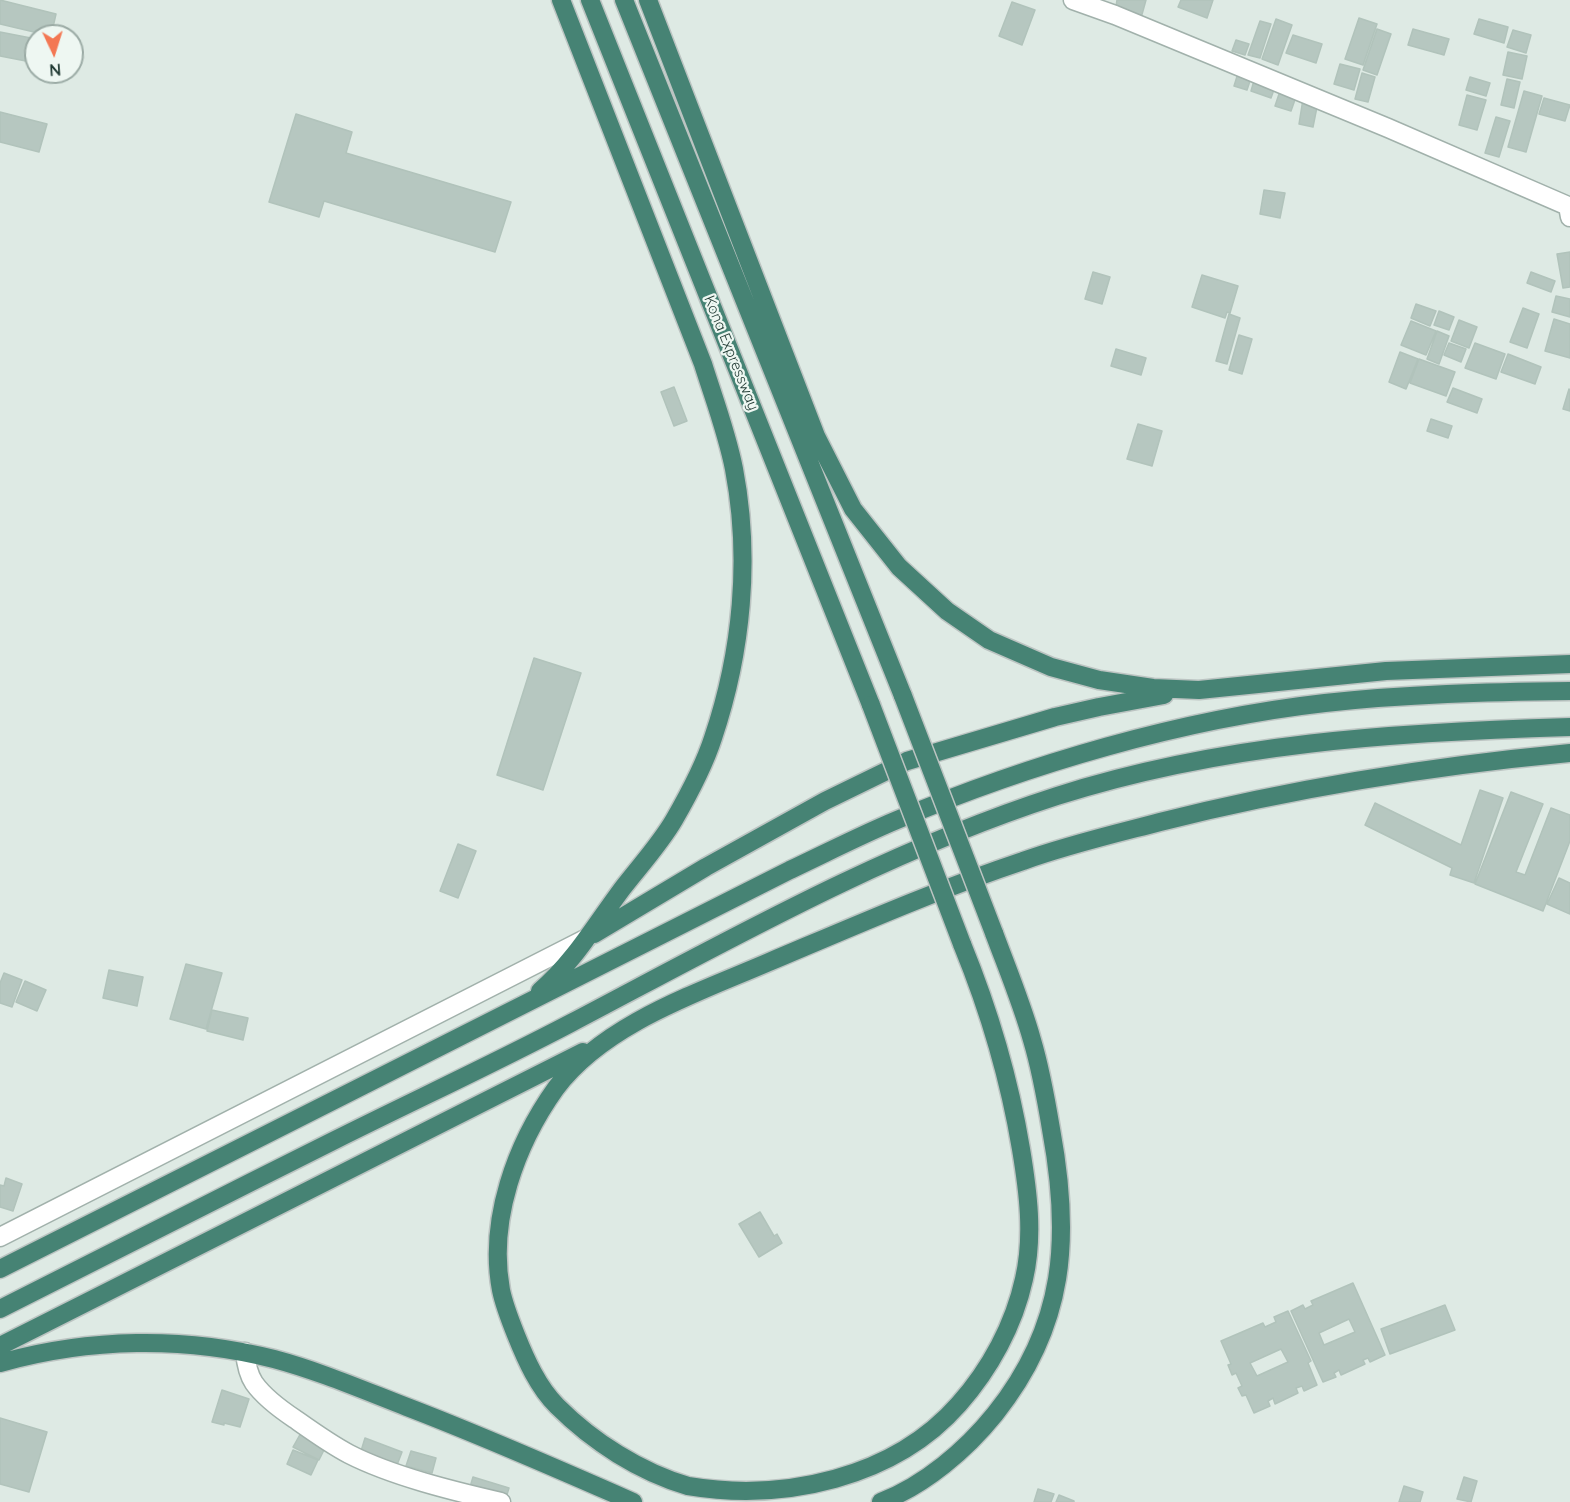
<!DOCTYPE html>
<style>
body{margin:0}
#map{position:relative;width:1570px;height:1502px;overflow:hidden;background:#deeae4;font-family:Quicksand,sans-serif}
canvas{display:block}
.north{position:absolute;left:24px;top:24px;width:60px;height:60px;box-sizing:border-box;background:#eef7f2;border:2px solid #9baba5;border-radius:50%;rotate:176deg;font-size:16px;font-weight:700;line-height:24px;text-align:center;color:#1f3932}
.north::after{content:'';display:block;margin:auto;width:21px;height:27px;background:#f37753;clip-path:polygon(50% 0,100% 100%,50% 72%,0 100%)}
</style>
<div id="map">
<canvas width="1570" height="1502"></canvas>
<div class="north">N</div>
</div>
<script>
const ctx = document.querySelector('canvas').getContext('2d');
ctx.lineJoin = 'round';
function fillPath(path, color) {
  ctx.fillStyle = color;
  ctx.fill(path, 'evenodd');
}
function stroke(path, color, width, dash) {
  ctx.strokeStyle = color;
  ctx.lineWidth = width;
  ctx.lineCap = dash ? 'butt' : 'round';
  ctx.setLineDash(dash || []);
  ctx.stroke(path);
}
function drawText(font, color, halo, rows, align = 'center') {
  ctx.font = font + ' Quicksand,sans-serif';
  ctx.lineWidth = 4.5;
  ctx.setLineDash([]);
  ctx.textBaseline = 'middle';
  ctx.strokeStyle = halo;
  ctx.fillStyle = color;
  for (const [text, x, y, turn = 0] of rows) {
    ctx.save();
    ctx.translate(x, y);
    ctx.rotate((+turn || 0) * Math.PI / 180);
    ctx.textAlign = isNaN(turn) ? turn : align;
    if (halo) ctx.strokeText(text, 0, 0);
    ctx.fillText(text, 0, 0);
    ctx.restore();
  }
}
const building = new Path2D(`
 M 0,0 L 56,14 L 51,36 L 0,24 Z
 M 1117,0 L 1146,0 L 1141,18 L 1115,12 Z
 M 1181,0 L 1213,0 L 1207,18 L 1178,7 Z
 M 1012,2 L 1035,10 L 1022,45 L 999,36 Z
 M 1359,18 L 1377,24 L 1363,65 L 1345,59 Z
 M 1276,19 L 1292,25 L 1278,65 L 1262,59 Z
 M 1479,19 L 1508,27 L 1504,43 L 1474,34 Z
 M 1260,21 L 1271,24 L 1260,58 L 1248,55 Z
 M 1377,29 L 1391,34 L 1377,75 L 1363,70 Z
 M 1413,29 L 1449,39 L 1444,55 L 1408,45 Z
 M 1513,30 L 1531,35 L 1526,53 L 1507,47 Z
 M 0,32 L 36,39 L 36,63 L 0,56 Z
 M 1293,35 L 1322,44 L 1316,63 L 1286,53 Z
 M 1236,40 L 1249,44 L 1245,55 L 1232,51 Z
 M 1508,52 L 1527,56 L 1522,79 L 1503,75 Z
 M 1340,64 L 1360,69 L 1354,90 L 1334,84 Z
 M 1239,70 L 1252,75 L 1247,90 L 1234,86 Z
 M 1362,73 L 1375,77 L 1368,102 L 1355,99 Z
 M 1255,77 L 1276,84 L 1271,98 L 1251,91 Z
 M 1470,77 L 1490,83 L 1486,96 L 1466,90 Z
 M 1507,79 L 1520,82 L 1514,108 L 1501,105 Z
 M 1281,88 L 1297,94 L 1291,111 L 1275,106 Z
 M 1524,91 L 1542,96 L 1526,152 L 1508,147 Z
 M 1467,95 L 1486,100 L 1477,130 L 1459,125 Z
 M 1544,98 L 1570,105 L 1565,121 L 1539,114 Z
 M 1303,99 L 1318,102 L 1313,127 L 1299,124 Z
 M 0,112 L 47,124 L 39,152 L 0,142 Z
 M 296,114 L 352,132 L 346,153 L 511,202 L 495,252 L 324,201 L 319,217 L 269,202 Z
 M 1496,117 L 1510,121 L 1499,157 L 1485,153 Z
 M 1264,190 L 1285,193 L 1280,218 L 1260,214 Z
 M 1570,252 L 1570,287 L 1563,288 L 1557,254 Z
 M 1093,272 L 1110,277 L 1102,304 L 1085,299 Z
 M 1531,272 L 1555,281 L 1551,292 L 1527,283 Z
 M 1202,275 L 1238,286 L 1230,313 L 1227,312 L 1225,318 L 1192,307 Z
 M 1556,296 L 1570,299 L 1570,317 L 1552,312 Z
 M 1416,304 L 1436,311 L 1430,326 L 1411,318 Z
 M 1523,308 L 1539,314 L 1527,348 L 1510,342 Z
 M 1439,311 L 1454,317 L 1449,330 L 1434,325 Z
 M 1229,314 L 1240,318 L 1227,364 L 1216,361 Z
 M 1554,319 L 1570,324 L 1570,358 L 1545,351 Z
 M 1459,320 L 1477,327 L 1469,348 L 1451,341 Z
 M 1411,321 L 1436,331 L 1426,355 L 1401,345 Z
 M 1437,331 L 1449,336 L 1439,364 L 1427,359 Z
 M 1239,335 L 1252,339 L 1242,374 L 1229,370 Z
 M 1449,343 L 1466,349 L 1461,362 L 1444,355 Z
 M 1475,343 L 1505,354 L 1496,379 L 1465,368 Z
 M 1116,349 L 1146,358 L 1141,375 L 1111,366 Z
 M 1400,352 L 1418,359 L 1406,389 L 1389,382 Z
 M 1508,354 L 1541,367 L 1535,384 L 1501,372 Z
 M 1419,359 L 1455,372 L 1446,396 L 1410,383 Z
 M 674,387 L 687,421 L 674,426 L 661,392 Z
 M 1453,388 L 1482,399 L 1477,413 L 1447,402 Z
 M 1569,389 L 1570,390 L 1570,411 L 1563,409 Z
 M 1431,419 L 1452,426 L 1448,438 L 1427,431 Z
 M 1138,424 L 1162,431 L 1152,466 L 1127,459 Z
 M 534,658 L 581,673 L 543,790 L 497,775 Z
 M 1480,790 L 1503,798 L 1474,883 L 1450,875 L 1452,868 L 1365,825 L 1375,803 L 1461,845 Z
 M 1511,792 L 1543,804 L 1516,872 L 1525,875 L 1551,808 L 1570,815 L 1570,841 L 1543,911 L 1475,884 Z
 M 458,844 L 476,851 L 458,898 L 440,891 Z
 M 1559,878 L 1570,883 L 1570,914 L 1547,904 Z
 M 186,964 L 222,973 L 206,1029 L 170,1019 Z
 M 109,970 L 143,977 L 137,1006 L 103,998 Z
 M 4,973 L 22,980 L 12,1007 L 0,1003 L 0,983 Z
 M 25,981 L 46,990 L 37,1011 L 16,1002 Z
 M 212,1010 L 248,1018 L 243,1040 L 207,1031 Z
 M 6,1178 L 22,1184 L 13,1211 L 0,1207 L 0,1185 L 4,1186 Z
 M 760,1212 L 774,1236 L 777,1234 L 782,1243 L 759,1257 L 739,1224 Z
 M 1353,1283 L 1385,1355 L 1370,1362 L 1368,1358 L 1363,1360 L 1365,1364 L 1341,1375 L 1339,1370 L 1334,1373 L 1336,1377 L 1323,1382 L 1291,1311 L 1303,1305 L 1305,1309 L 1313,1305 L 1311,1301 ZM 1349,1319 L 1355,1332 L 1324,1345 L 1319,1333 Z
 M 1445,1305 L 1455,1330 L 1390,1354 L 1381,1329 Z
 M 1288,1311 L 1311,1361 L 1308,1363 L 1317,1385 L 1304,1391 L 1302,1386 L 1296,1388 L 1298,1393 L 1275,1404 L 1273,1398 L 1268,1401 L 1270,1406 L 1254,1413 L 1246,1395 L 1242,1396 L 1238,1388 L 1242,1386 L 1236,1373 L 1232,1375 L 1228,1365 L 1231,1364 L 1221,1341 L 1263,1323 L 1265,1327 L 1276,1322 L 1274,1317 ZM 1281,1349 L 1288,1362 L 1257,1376 L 1250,1363 Z
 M 222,1390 L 249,1399 L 240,1427 L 224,1423 L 224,1425 L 212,1422 Z
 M 0,1418 L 47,1432 L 29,1492 L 0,1484 Z
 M 302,1431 L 327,1444 L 319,1460 L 293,1447 Z
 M 365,1438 L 402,1452 L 397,1465 L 361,1451 Z
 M 293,1450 L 318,1460 L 311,1475 L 287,1464 Z
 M 411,1451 L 436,1458 L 432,1473 L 406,1466 Z
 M 473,1477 L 509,1488 L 506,1498 L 470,1487 Z
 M 1464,1477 L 1477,1481 L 1471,1502 L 1457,1499 Z
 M 1404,1486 L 1423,1492 L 1420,1502 L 1399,1502 Z
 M 1038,1489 L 1054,1494 L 1051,1502 L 1034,1502 Z
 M 1059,1495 L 1074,1501 L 1074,1502 L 1056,1502 Z`);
fillPath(building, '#b6c7c0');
stroke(building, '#b1c3bb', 1.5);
const minor = new Path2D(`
 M 1073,0 L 1115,15 L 1388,128 L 1568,206 L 1570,217
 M 245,1352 C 246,1363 248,1374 254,1383 C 264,1397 280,1409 295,1419 C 312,1431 330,1444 349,1454 C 392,1476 453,1491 501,1502`);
const tertiary = new Path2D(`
 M 0,1237 L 587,938`);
const trunk = new Path2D(`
 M 590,0 L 871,705
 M 624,0 L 903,696
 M 648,0 L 816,436 L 853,509 L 899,567 L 947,611 L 989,640 L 1051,667 L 1099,680 L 1153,688 L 1199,690 L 1386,671 L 1570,664
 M 594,934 L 706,867 L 825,801 L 907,761 L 1055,717 L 1099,707 L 1164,695
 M 962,944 C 989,1010 1009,1077 1021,1149 C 1028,1191 1034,1236 1024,1279 C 1014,1325 990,1369 959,1404 C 894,1478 784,1502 688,1486 C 640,1472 593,1442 557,1406 C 538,1387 526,1360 516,1335 C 510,1320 504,1305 501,1290 C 488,1220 516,1144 556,1088 C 604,1024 697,993 769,962 C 852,927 936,890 1023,861 C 1067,845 1114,834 1160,822 C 1295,788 1432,766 1570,753
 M 540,991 C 573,963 596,924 622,889 C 639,867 660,844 674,820 C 689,794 704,766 713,738 C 742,652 751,558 734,469 C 727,433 714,399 703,364 L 561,0
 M 0,1269 L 790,870 C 826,853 861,835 897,820 C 1029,764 1183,719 1325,703 C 1406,694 1488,692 1570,691
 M 0,1309 C 111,1253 223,1196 335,1140 C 413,1101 493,1064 571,1023 C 729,940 886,851 1057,796 C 1223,743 1397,732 1570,727
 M 0,1346 L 583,1052
 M 0,1363 C 89,1338 184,1336 274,1359 C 319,1371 363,1390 407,1407 C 483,1436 558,1469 633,1502
 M 881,1502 C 925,1485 966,1450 995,1414 C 1066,1325 1071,1237 1051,1129 C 1046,1099 1041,1070 1032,1040 C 1022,1004 1007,968 994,933`);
stroke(minor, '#a1b1ab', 21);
stroke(tertiary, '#a1b1ab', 21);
stroke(trunk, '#bcc4c2', 21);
stroke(minor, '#fff', 18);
stroke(tertiary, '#fff', 18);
stroke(trunk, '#468374', 18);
const trunkBridge = new Path2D(`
 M 903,696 L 994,933
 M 871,705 L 962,944`);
stroke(trunkBridge, '#bcc4c2', 21, []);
stroke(trunkBridge, '#468374', 18);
drawText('15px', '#1f3932', '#eef7f2', [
 ["Kona Expressway",731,353,68]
]);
</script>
